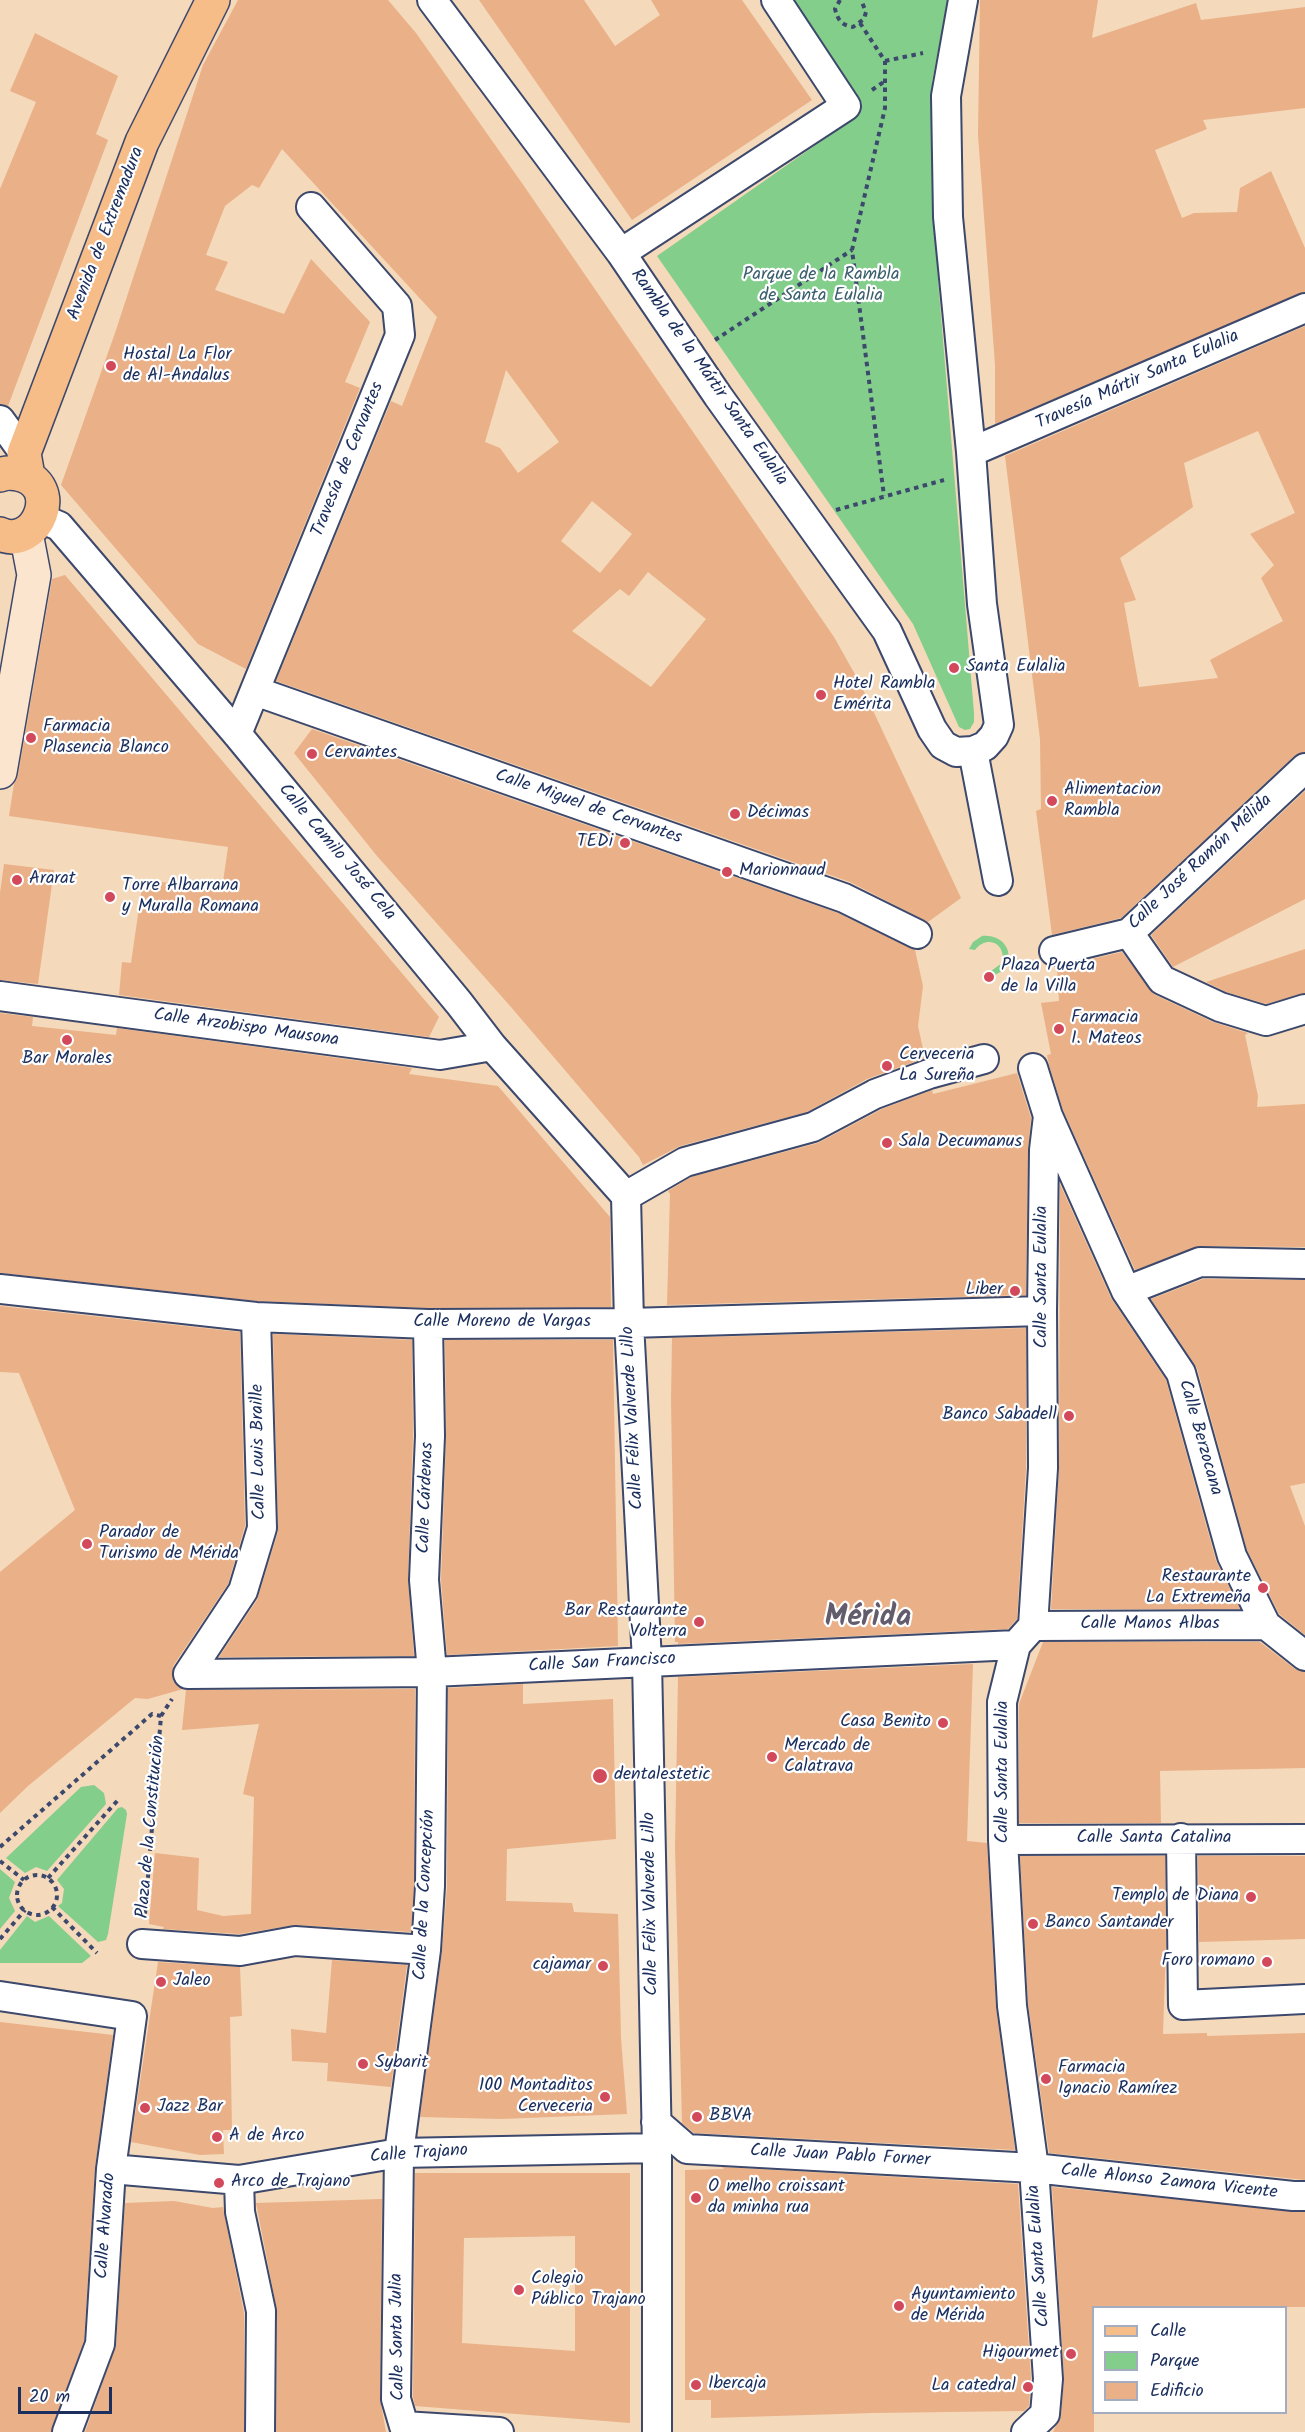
<!DOCTYPE html>
<meta charset="utf-8">
<style>
body{margin:0}
#map{position:relative;width:1305px;height:2432px;overflow:hidden;background:#f4d9bb;font-family:Kalam,sans-serif}
canvas{display:block}
.legend{position:absolute;left:1092px;top:2306px;width:195px;height:108px;box-sizing:border-box;background:#fff;border:2px solid #a4acbf;margin:0;padding:8px 10px;list-style:none;font-size:18px;color:#1b2f5e}
.legend li{display:flex;align-items:center;gap:12px;height:30px}
.legend b{width:30px;border:2px solid #a4acbf}
.scale{position:absolute;left:18px;top:2387px;width:94px;height:27px;box-sizing:border-box;border:3px solid #1b2f5e;border-top:0;padding-left:8px;font-size:18px;line-height:21px;white-space:nowrap;color:#1b2f5e;-webkit-text-stroke:4px #fff;paint-order:stroke}
</style>
<div id="map">
<canvas width="1305" height="2432"></canvas>
<ul class="legend">
<li><b style="height:8px;background:#f7bd88"></b>Calle</li>
<li><b style="height:16px;background:#83ce8b"></b>Parque</li>
<li><b style="height:16px;background:#eab088"></b>Edificio</li>
</ul>
<div class="scale">20 m</div>
</div>
<script>
const ctx = document.querySelector('canvas').getContext('2d');
ctx.lineJoin = 'round';
function fillPath(path, color) {
  ctx.fillStyle = color;
  ctx.fill(path, 'evenodd');
}
function stroke(path, color, width, dash) {
  ctx.strokeStyle = color;
  ctx.lineWidth = width;
  ctx.lineCap = dash ? 'butt' : 'round';
  ctx.setLineDash(dash || []);
  ctx.stroke(path);
}
function drawText(font, color, halo, rows, align = 'center') {
  ctx.font = font + ' Kalam,sans-serif';
  ctx.lineWidth = 4.5;
  ctx.setLineDash([]);
  ctx.textBaseline = 'middle';
  ctx.strokeStyle = halo;
  ctx.fillStyle = color;
  for (const [text, x, y, turn = 0] of rows) {
    ctx.save();
    ctx.translate(x, y);
    ctx.rotate((+turn || 0) * Math.PI / 180);
    ctx.textAlign = isNaN(turn) ? turn : align;
    if (halo) ctx.strokeText(text, 0, 0);
    ctx.fillText(text, 0, 0);
    ctx.restore();
  }
}
fillPath(new Path2D(`
 M 784,0 L 948,0 L 932,82 L 938,280 L 974,713 L 974,722 L 970,729 L 965,730 L 959,727 L 913,624 L 657,256 L 860,114 Z
 M 982,936 C 1003,934 1016,952 1004,970 L 991,977 L 991,971 L 1002,963 C 1007,944 987,934 975,950 L 969,949 L 973,942 Z
 M 94,1785 L 104,1793 L 106,1804 L 47,1871 L 36,1867 L 25,1873 L 6,1858 L 81,1787 Z
 M 122,1807 L 126,1810 L 127,1814 L 108,1934 L 106,1940 L 98,1942 L 58,1906 L 62,1903 L 64,1889 L 57,1880 L 118,1808 Z
 M 0,1869 L 15,1882 L 9,1898 L 15,1911 L 0,1929 Z
 M 27,1916 L 35,1922 L 49,1916 L 91,1956 L 82,1963 L 0,1963 L 0,1950 Z`), '#83ce8b');
fillPath(new Path2D(`
 M 238,0 L 388,0 L 416,33 L 524,186 L 834,637 L 861,685 L 961,898 L 928,922 L 850,882 L 276,681 L 391,401 L 402,406 L 437,317 L 282,149 L 259,188 L 252,185 L 225,206 L 206,255 L 228,262 L 215,290 L 284,314 L 311,259 L 370,322 L 345,382 L 360,388 L 246,669 L 198,644 L 61,485 L 115,333 L 203,65 ZM 506,370 L 559,442 L 518,473 L 500,448 L 485,442 ZM 592,501 L 632,534 L 600,573 L 561,541 ZM 648,572 L 706,619 L 651,687 L 572,631 L 620,589 L 629,596 Z
 M 479,0 L 584,0 L 615,46 L 660,15 L 651,0 L 742,0 L 812,100 L 632,220 Z
 M 980,0 L 1098,0 L 1092,38 L 1196,3 L 1201,20 L 1305,7 L 1305,108 L 1203,120 L 1207,129 L 1155,150 L 1182,218 L 1194,213 L 1237,212 L 1240,188 L 1271,171 L 1305,248 L 1305,292 L 995,424 L 995,365 L 978,135 Z
 M 35,33 L 118,76 L 96,134 L 108,140 L 8,406 L 0,404 L 0,189 L 36,102 L 10,91 Z
 M 1305,326 L 1305,752 L 1294,756 L 1121,918 L 1052,935 L 1036,811 L 1041,809 L 1040,739 L 1005,456 ZM 1258,431 L 1295,513 L 1250,534 L 1274,565 L 1261,578 L 1283,621 L 1210,660 L 1218,678 L 1139,687 L 1124,603 L 1136,600 L 1120,558 L 1193,507 L 1184,463 Z
 M 65,575 L 439,1017 L 429,1037 L 119,995 L 122,962 L 131,963 L 143,880 L 222,889 L 228,847 L 9,816 L 14,784 L 18,775 L 52,579 Z
 M 312,729 L 838,913 L 915,950 L 923,986 L 918,1026 L 925,1058 L 867,1079 L 807,1112 L 680,1146 L 643,1165 L 639,1157 L 511,1007 L 377,856 L 294,753 Z
 M 1305,791 L 1305,899 L 1173,967 L 1151,935 Z
 M 4,864 L 54,870 L 38,984 L 0,980 L 0,893 Z
 M 1305,949 L 1305,993 L 1266,1004 L 1226,992 L 1206,982 Z
 M 1122,952 L 1155,995 L 1213,1022 L 1248,1033 L 1245,1035 L 1258,1096 L 1257,1107 L 1305,1104 L 1305,1247 L 1200,1246 L 1135,1270 L 1063,1110 L 1049,1065 L 1047,1055 L 1051,1054 L 1041,1003 L 1059,1001 L 1057,967 Z
 M 0,1013 L 33,1017 L 32,1026 L 116,1035 L 117,1028 L 412,1068 L 409,1074 L 498,1086 L 610,1217 L 611,1307 L 428,1308 L 257,1301 L 0,1273 Z
 M 1017,1073 L 1031,1118 L 1028,1150 L 1026,1295 L 667,1305 L 670,1194 L 668,1191 L 691,1177 L 818,1143 L 882,1109 L 932,1090 L 933,1094 Z
 M 1060,1184 L 1111,1298 L 1166,1380 L 1216,1561 L 1240,1609 L 1051,1609 L 1059,1468 Z
 M 1203,1279 L 1305,1280 L 1305,1483 L 1290,1486 L 1305,1526 L 1305,1635 L 1279,1614 L 1247,1550 L 1197,1368 L 1151,1299 Z
 M 0,1306 L 240,1332 L 245,1526 L 228,1584 L 173,1666 L 173,1681 L 183,1689 L 148,1699 L 135,1698 L 28,1786 L 0,1813 L 0,1572 L 75,1510 L 19,1373 L 0,1372 Z
 M 1026,1328 L 1026,1468 L 1017,1619 L 1008,1629 L 678,1644 L 678,1642 L 675,1642 L 671,1400 L 672,1338 Z
 M 273,1334 L 412,1340 L 413,1436 L 408,1579 L 414,1656 L 219,1657 L 257,1600 L 278,1532 Z
 M 445,1340 L 613,1340 L 618,1646 L 447,1655 L 441,1580 L 446,1437 Z
 M 1043,1642 L 1260,1642 L 1295,1669 L 1305,1672 L 1305,1768 L 1160,1771 L 1161,1823 L 1019,1823 L 1019,1704 Z
 M 973,1664 L 967,1841 L 987,1843 L 996,2007 L 1015,2150 L 694,2133 L 682,2123 L 675,1848 L 678,1677 Z
 M 523,1684 L 523,1704 L 613,1699 L 616,1839 L 507,1849 L 506,1901 L 572,1903 L 574,1912 L 618,1914 L 621,2038 L 627,2114 L 501,2119 L 420,2117 L 442,1951 L 447,1886 L 448,1688 Z
 M 415,1689 L 414,1885 L 411,1932 L 296,1925 L 239,1934 L 163,1929 L 164,1927 L 149,1924 L 155,1853 L 199,1858 L 197,1910 L 223,1916 L 251,1914 L 254,1797 L 243,1794 L 259,1724 L 182,1730 L 186,1690 Z
 M 1020,1856 L 1165,1856 L 1166,1944 L 1163,2034 L 1207,2033 L 1207,2036 L 1305,2033 L 1305,2180 L 1049,2153 L 1028,2004 Z
 M 1198,1856 L 1305,1856 L 1305,1939 L 1199,1942 Z
 M 332,1960 L 407,1965 L 391,2087 L 327,2081 L 328,2063 L 292,2061 L 291,2029 L 326,2033 Z
 M 158,1962 L 240,1967 L 242,2016 L 230,2017 L 232,2130 L 223,2130 L 224,2154 L 200,2155 L 131,2142 Z
 M 0,2022 L 113,2035 L 95,2168 L 84,2341 L 51,2432 L 0,2432 Z
 M 722,2167 L 1018,2184 L 1031,2379 L 1029,2406 L 1024,2411 L 872,2413 L 711,2418 L 711,2400 L 685,2400 L 685,2170 L 724,2169 Z
 M 415,2173 L 630,2173 L 630,2423 L 415,2406 L 413,2397 ZM 575,2236 L 575,2351 L 462,2343 L 464,2238 Z
 M 1052,2187 L 1305,2212 L 1305,2307 L 1094,2307 L 1094,2432 L 1053,2432 L 1061,2415 L 1064,2378 Z
 M 382,2199 L 380,2399 L 386,2432 L 276,2432 L 277,2311 L 256,2203 Z
 M 174,2201 L 213,2208 L 223,2207 L 244,2313 L 244,2432 L 85,2432 L 116,2345 L 125,2203 Z`), '#eab088');
const street = new Path2D(`
 M 432,0 L 621,253 L 718,396 L 887,631 L 932,729 L 943,745 L 956,752 L 973,751 L 985,746 L 994,736 L 999,725 L 982,604 L 971,452 L 948,217 L 946,96 L 963,0
 M 621,253 L 846,106 L 776,0
 M 0,420 L 24,453
 M 971,452 L 1305,308
 M 40,518 L 59,526 L 237,734 L 459,1003 L 492,1046 L 626,1196
 M 255,691 L 844,898 L 917,934
 M 237,734 L 400,335 L 397,306 L 311,207
 M 973,751 L 998,881
 M 1129,933 L 1162,980 L 1220,1007 L 1266,1021 L 1305,1009
 M 1054,951 L 1129,933 L 1305,768
 M 0,996 L 440,1055 L 492,1046
 M 1048,1116 L 1126,1291 L 1181,1373 L 1232,1556 L 1266,1625 L 1305,1656
 M 626,1196 L 629,1323 L 647,1661 L 657,2148 L 657,2432
 M 626,1196 L 685,1162 L 813,1127 L 875,1094 L 929,1074 L 984,1059
 M 0,1289 L 256,1317 L 428,1324 L 629,1323 L 1042,1311
 M 1126,1291 L 1200,1262 L 1305,1264
 M 428,1324 L 430,1436 L 424,1580 L 432,1672 L 430,1886 L 426,1950 L 399,2153 L 396,2399 L 404,2426 L 499,2432
 M 1033,1626 L 1266,1625
 M 188,1674 L 432,1672 L 1016,1645
 M 188,1674 L 243,1591 L 262,1528 L 256,1317
 M 1181,1838 L 1183,2005 L 1305,1999
 M 1003,1840 L 1305,1839
 M 142,1944 L 240,1951 L 295,1941 L 426,1950
 M 0,1996 L 132,2016 L 111,2169 L 100,2344 L 67,2432
 M 656,2122 L 687,2149 L 1034,2168 L 1293,2196 L 1305,2196
 M 111,2169 L 239,2180 L 399,2153 L 657,2148
 M 239,2180 L 240,2212 L 261,2311 L 260,2432
 M 1026,2432 L 1045,2414 L 1048,2379 L 1034,2168 L 1012,2006 L 1003,1840 L 1002,1702 L 1016,1645 L 1033,1626 L 1043,1468 L 1042,1311 L 1044,1150 L 1048,1116 L 1033,1068`);
const secondary = new Path2D(`
 M 0,772 L 34,575 L 26,533`);
const primary = new Path2D(`
 M 0,475 C 7,472 11,473 18,474 C 65,484 37,551 0,534
 M 28,476 L 24,453 L 142,142 L 213,0`);
stroke(street, '#3c486c', 32);
stroke(secondary, '#3c486c', 36);
stroke(primary, '#3c486c', 36);
stroke(new Path2D(`
 M 840,0 L 835,9 C 838,20 841,25 853,27 L 864,19 L 866,12 L 861,0
 M 860,23 L 885,61 L 885,108 L 852,250 L 884,496
 M 885,61 L 923,53
 M 872,90 L 885,81
 M 715,340 L 852,250
 M 836,510 L 944,480
 M 161,1716 L 172,1699
 M 0,1847 L 152,1714 L 161,1716 L 145,1914
 M 0,1861 L 24,1880
 M17 1895a20 20 0 1 1 40 0a20 20 0 1 1-40 0Z
 M 48,1878 L 118,1800
 M 52,1907 L 97,1953
 M 0,1939 L 25,1910`), '#3c486c', 4, [4.5, 4.5]);
stroke(street, '#fff', 28);
stroke(secondary, '#fce5cf', 33);
stroke(primary, '#f7bd88', 33);
for (const [x, y, r, color] of [
 [111,366,6,"#d1495b"],
 [954,668,6,"#d1495b"],
 [821,695,6,"#d1495b"],
 [31,738,6,"#d1495b"],
 [312,754,6,"#d1495b"],
 [1052,801,6,"#d1495b"],
 [735,814,6,"#d1495b"],
 [625,843,6,"#d1495b"],
 [727,872,6,"#d1495b"],
 [17,880,6,"#d1495b"],
 [110,897,6,"#d1495b"],
 [989,977,6,"#d1495b"],
 [1059,1029,6,"#d1495b"],
 [67,1040,6,"#d1495b"],
 [887,1066,6,"#d1495b"],
 [887,1143,6,"#d1495b"],
 [1015,1291,6,"#d1495b"],
 [1069,1416,6,"#d1495b"],
 [87,1544,6,"#d1495b"],
 [1263,1588,6,"#d1495b"],
 [699,1622,6,"#d1495b"],
 [943,1723,6,"#d1495b"],
 [772,1757,6,"#d1495b"],
 [600,1776,8,"#d1495b"],
 [1251,1897,6,"#d1495b"],
 [1033,1924,6,"#d1495b"],
 [1267,1962,6,"#d1495b"],
 [603,1966,6,"#d1495b"],
 [161,1982,6,"#d1495b"],
 [363,2064,6,"#d1495b"],
 [1046,2079,6,"#d1495b"],
 [605,2097,6,"#d1495b"],
 [145,2108,6,"#d1495b"],
 [697,2117,6,"#d1495b"],
 [217,2137,6,"#d1495b"],
 [219,2183,6,"#d1495b"],
 [696,2198,6,"#d1495b"],
 [519,2290,6,"#d1495b"],
 [899,2306,6,"#d1495b"],
 [1071,2354,6,"#d1495b"],
 [696,2385,6,"#d1495b"],
 [1028,2387,6,"#d1495b"]
]) {
  const dot = new Path2D();
  dot.arc(x, y, r, 0, 2 * Math.PI);
  ctx.fillStyle = color;
  ctx.fill(dot);
  stroke(dot, '#fff', 2);
}
drawText('18px', '#1b2f5e', '#fff', [
 ["Avenida de Extremadura",107,234,-69],
 ["Rambla de la Mártir Santa Eulalia",708,378,55],
 ["Travesía Mártir Santa Eulalia",1138,381,-24],
 ["Travesía de Cervantes",349,460,-68],
 ["Calle Miguel de Cervantes",588,808,19],
 ["Calle Camilo José Cela",336,853,50],
 ["Calle José Ramón Mélida",1201,863,-43],
 ["Calle Arzobispo Mausona",246,1029,8],
 ["Calle Santa Eulalia",1043,1277,-90],
 ["Calle Moreno de Vargas",502,1323],
 ["Calle Félix Valverde Lillo",634,1418,-93],
 ["Calle Berzocana",1199,1438,74],
 ["Calle Louis Braille",260,1452,-91],
 ["Calle Cárdenas",427,1498,-88],
 ["Calle Manos Albas",1150,1625],
 ["Calle San Francisco",602,1664,-3],
 ["Calle Santa Eulalia",1004,1772,-90],
 ["Plaza de la Constitución",152,1827,-85],
 ["Calle Santa Catalina",1154,1839],
 ["Calle de la Concepción",426,1895,-87],
 ["Calle Félix Valverde Lillo",652,1904,-91],
 ["Calle Trajano",419,2155,-4],
 ["Calle Juan Pablo Forner",840,2157,3],
 ["Calle Alonso Zamora Vicente",1169,2183,6],
 ["Calle Alvarado",107,2226,-86],
 ["Calle Santa Eulalia",1040,2256,-94],
 ["Calle Santa Julia",399,2337,-91]
]);
drawText('18px', '#3a5f6c', '#fff', [
 ["Parque de la Rambla",821,276],
 ["de Santa Eulalia",821,297]
]);
drawText('18px', '#1b2f5e', '#fff', [
 ["Hostal La Flor",123,356],
 ["de Al-Andalus",123,377],
 ["Santa Eulalia",966,668],
 ["Hotel Rambla",833,685],
 ["Emérita",833,706],
 ["Farmacia",43,728],
 ["Plasencia Blanco",43,749],
 ["Cervantes",324,754],
 ["Alimentacion",1064,791],
 ["Rambla",1064,812],
 ["Décimas",747,814],
 ["TEDi",613,843,"right"],
 ["Marionnaud",739,872],
 ["Ararat",29,880],
 ["Torre Albarrana",122,887],
 ["y Muralla Romana",122,908],
 ["Plaza Puerta",1001,967],
 ["de la Villa",1001,988],
 ["Farmacia",1071,1019],
 ["I. Mateos",1071,1040],
 ["Cerveceria",899,1056],
 ["La Sureña",899,1077],
 ["Bar Morales",67,1060,"center"],
 ["Sala Decumanus",899,1143],
 ["Liber",1003,1291,"right"],
 ["Banco Sabadell",1057,1416,"right"],
 ["Parador de",99,1534],
 ["Turismo de Mérida",99,1555],
 ["Restaurante",1251,1578,"right"],
 ["La Extremeña",1251,1599,"right"],
 ["Bar Restaurante",687,1612,"right"],
 ["Volterra",687,1633,"right"],
 ["Casa Benito",931,1723,"right"],
 ["Mercado de",784,1747],
 ["Calatrava",784,1768],
 ["dentalestetic",614,1776],
 ["Templo de Diana",1239,1897,"right"],
 ["Banco Santander",1045,1924],
 ["Foro romano",1255,1962,"right"],
 ["cajamar",591,1966,"right"],
 ["Jaleo",173,1982],
 ["Sybarit",375,2064],
 ["Farmacia",1058,2069],
 ["Ignacio Ramírez",1058,2090],
 ["100 Montaditos",593,2087,"right"],
 ["Cerveceria",593,2108,"right"],
 ["Jazz Bar",157,2108],
 ["BBVA",709,2117],
 ["A de Arco",229,2137],
 ["Arco de Trajano",231,2183],
 ["O melho croissant",708,2188],
 ["da minha rua",708,2209],
 ["Colegio",531,2280],
 ["Público Trajano",531,2301],
 ["Ayuntamiento",911,2296],
 ["de Mérida",911,2317],
 ["Higourmet",1059,2354,"right"],
 ["Ibercaja",708,2385],
 ["La catedral",1016,2387,"right"]
], 'left');
drawText('bold 30px', '#635c6d', '#fff', [
 ["Mérida",868,1620]
]);
</script>
